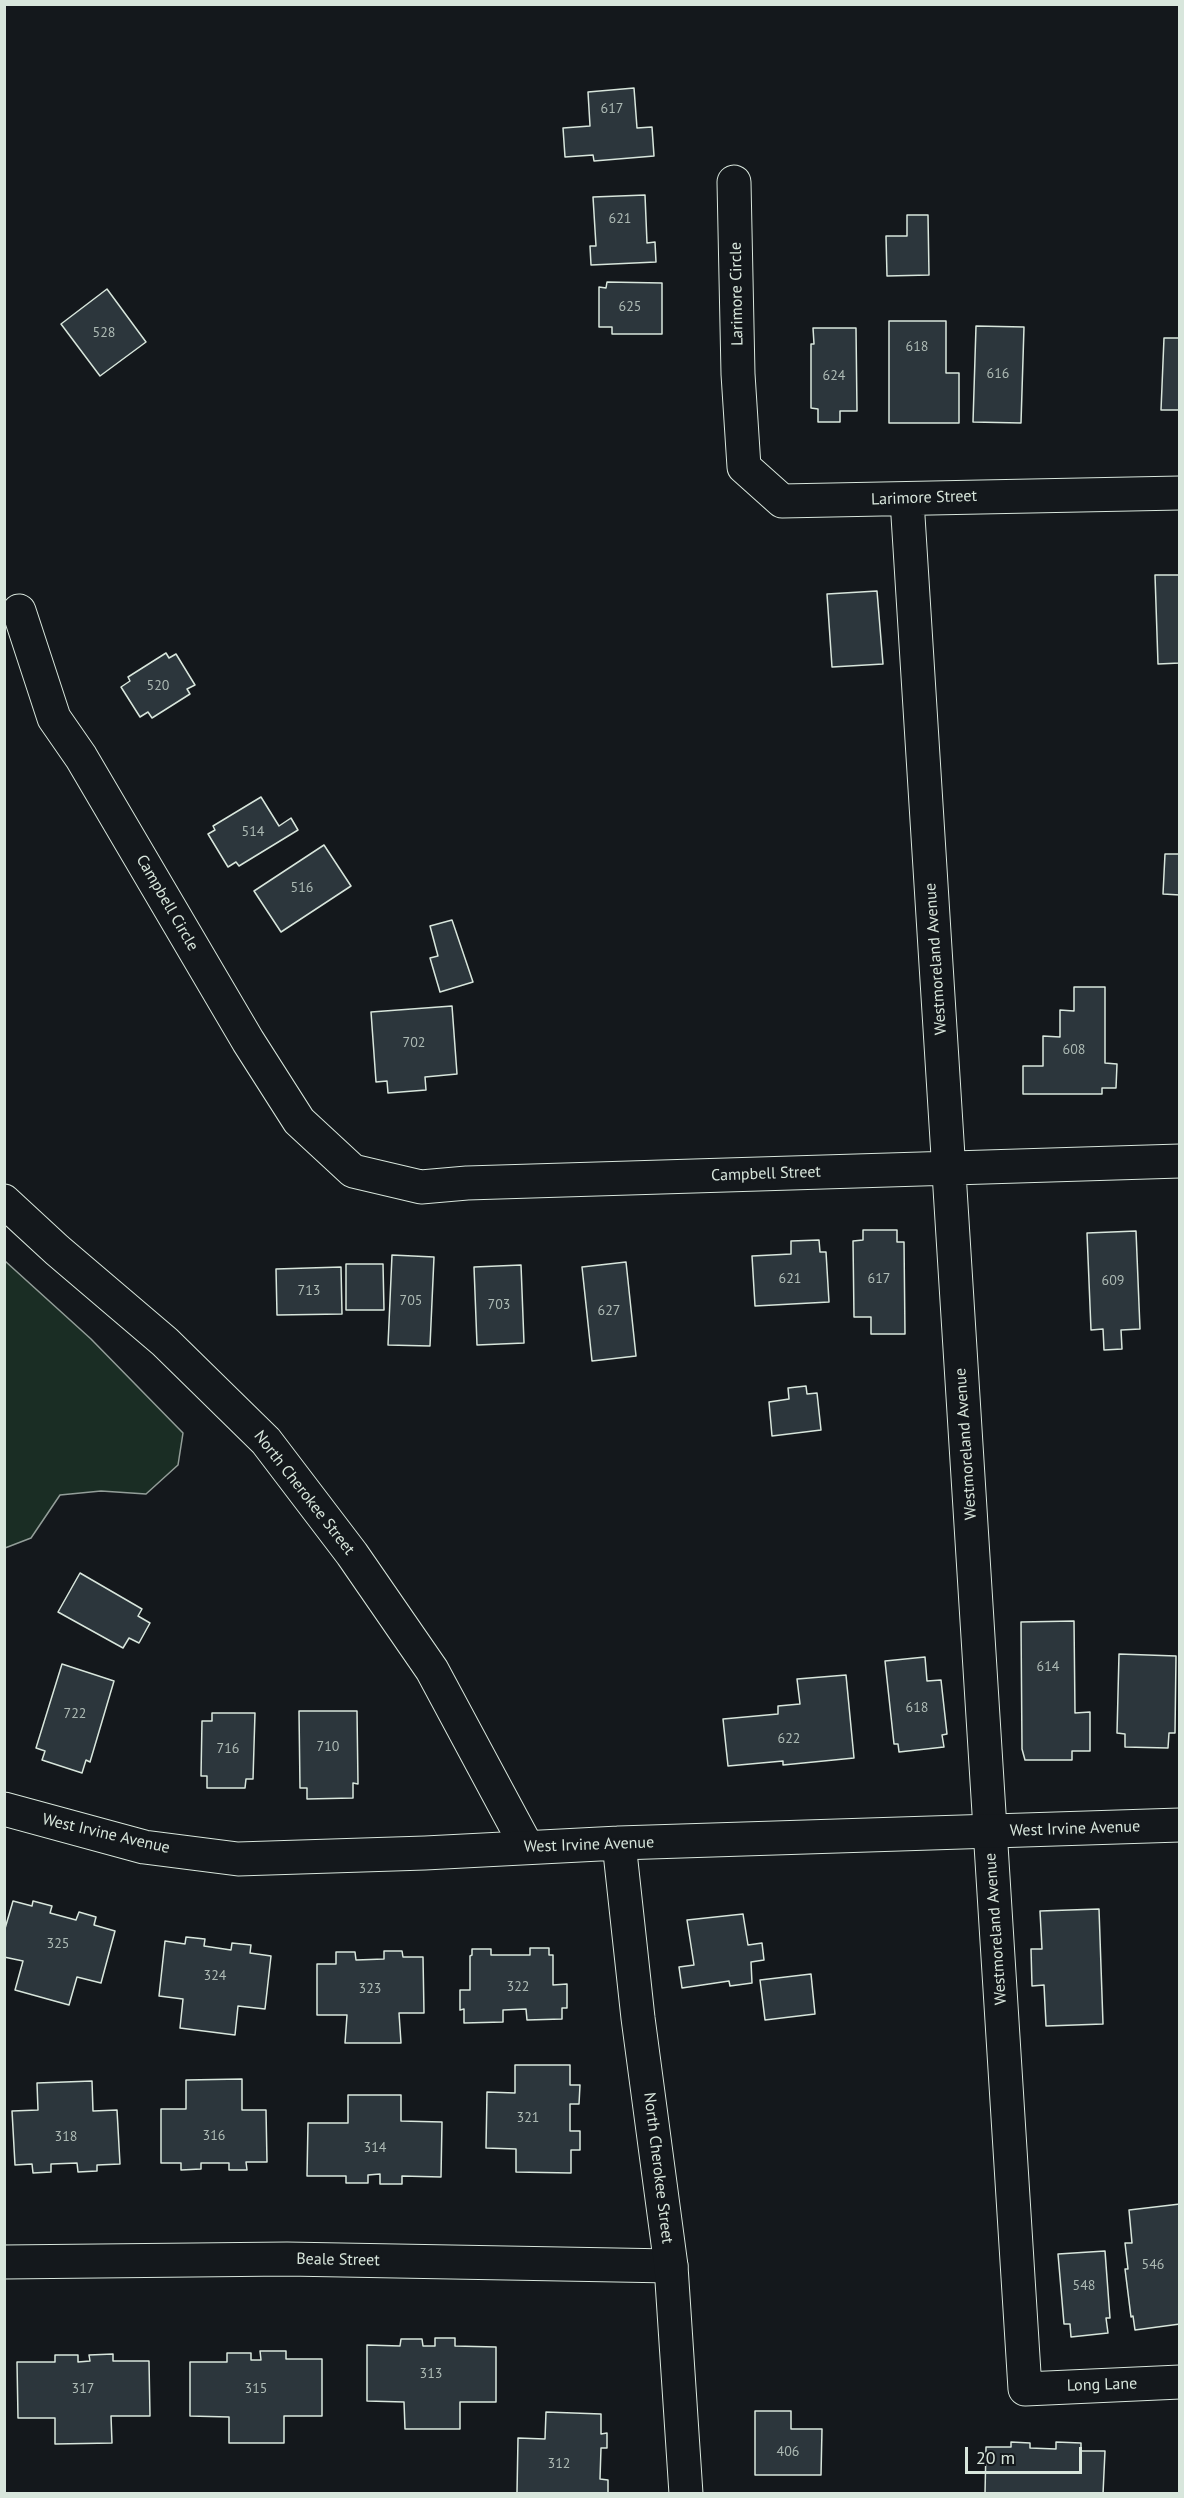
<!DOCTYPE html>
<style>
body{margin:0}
#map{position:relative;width:1184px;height:2498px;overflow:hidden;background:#14181c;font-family:"PT Sans",sans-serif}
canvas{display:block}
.frame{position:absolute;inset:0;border:6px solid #d8e6dc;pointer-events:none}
.scale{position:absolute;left:965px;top:2447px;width:117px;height:27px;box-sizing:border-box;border:3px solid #d8e6dc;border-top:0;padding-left:8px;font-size:18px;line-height:21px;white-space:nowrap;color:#d8e6dc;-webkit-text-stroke:4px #14181c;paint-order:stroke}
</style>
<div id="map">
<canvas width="1184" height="2498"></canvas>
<div class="frame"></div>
<div class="scale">20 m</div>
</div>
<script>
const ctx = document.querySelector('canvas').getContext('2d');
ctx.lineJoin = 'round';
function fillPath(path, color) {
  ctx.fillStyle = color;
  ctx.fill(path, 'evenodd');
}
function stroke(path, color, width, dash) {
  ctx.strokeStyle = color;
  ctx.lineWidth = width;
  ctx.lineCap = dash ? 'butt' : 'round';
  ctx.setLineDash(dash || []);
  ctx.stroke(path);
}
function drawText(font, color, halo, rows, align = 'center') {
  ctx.font = font + ' "PT Sans",sans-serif';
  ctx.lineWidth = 4.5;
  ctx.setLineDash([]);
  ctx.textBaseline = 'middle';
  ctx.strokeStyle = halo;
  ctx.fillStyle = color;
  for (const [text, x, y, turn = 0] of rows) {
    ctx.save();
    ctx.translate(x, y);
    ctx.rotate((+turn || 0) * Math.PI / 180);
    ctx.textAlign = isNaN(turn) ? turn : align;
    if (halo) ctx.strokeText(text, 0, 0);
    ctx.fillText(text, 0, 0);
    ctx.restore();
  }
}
const green = new Path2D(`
 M 5,1261 L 91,1339 L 183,1433 L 178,1465 L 146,1494 L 101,1491 L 60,1495 L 31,1538 L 5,1548 Z`);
fillPath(green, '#1a2d24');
stroke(green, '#939e99', 1.5);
const building = new Path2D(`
 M 634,88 L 637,128 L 652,127 L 654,156 L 594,161 L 593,155 L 565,157 L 563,128 L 590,126 L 588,92 Z
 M 645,195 L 647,243 L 655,242 L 656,262 L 591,265 L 590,246 L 596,246 L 593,197 Z
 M 907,215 L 928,215 L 929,275 L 887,276 L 886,236 L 907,236 Z
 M 607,282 L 662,283 L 662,334 L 612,334 L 612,327 L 599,327 L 599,287 L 606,288 Z
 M 107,289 L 146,342 L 100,376 L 61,324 Z
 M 889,321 L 946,321 L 946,373 L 959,373 L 959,423 L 889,423 Z
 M 976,326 L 1024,327 L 1021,423 L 973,422 Z
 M 813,328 L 856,328 L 857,411 L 840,411 L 840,422 L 818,422 L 818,409 L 811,408 L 811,344 L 814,344 Z
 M 1164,338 L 1180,338 L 1180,410 L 1161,410 Z
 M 1155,575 L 1180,575 L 1180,663 L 1158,664 Z
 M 877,591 L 883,664 L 832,667 L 827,594 Z
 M 166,653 L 169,658 L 176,654 L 195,685 L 187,689 L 190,694 L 152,718 L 148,712 L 140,717 L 121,687 L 130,681 L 128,677 Z
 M 261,797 L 279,826 L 291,818 L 298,830 L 239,866 L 236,862 L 228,867 L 208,834 L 215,830 L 213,826 Z
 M 324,845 L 351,886 L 281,932 L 254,891 Z
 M 1165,854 L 1180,854 L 1180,895 L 1163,894 Z
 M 452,920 L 473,982 L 440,992 L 430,958 L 438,956 L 430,926 Z
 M 1074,987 L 1105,987 L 1105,1063 L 1117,1064 L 1116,1088 L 1102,1088 L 1102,1094 L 1023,1094 L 1023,1066 L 1043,1066 L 1043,1036 L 1060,1037 L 1060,1010 L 1074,1011 Z
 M 452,1006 L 457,1074 L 425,1077 L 426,1090 L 388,1093 L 387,1081 L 376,1082 L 371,1012 Z
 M 863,1230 L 897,1230 L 897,1242 L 904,1242 L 905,1334 L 871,1334 L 871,1317 L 854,1317 L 853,1241 L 863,1240 Z
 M 1136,1231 L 1140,1329 L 1121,1330 L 1122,1349 L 1104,1350 L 1103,1329 L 1091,1330 L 1087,1233 Z
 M 819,1240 L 820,1252 L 826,1252 L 829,1302 L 755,1306 L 752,1256 L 791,1254 L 791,1241 Z
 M 392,1255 L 434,1257 L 430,1346 L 388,1345 Z
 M 626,1262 L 636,1356 L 592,1361 L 582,1267 Z
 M 346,1264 L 383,1264 L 384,1310 L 346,1310 Z
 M 521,1265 L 524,1343 L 477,1345 L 474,1267 Z
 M 341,1267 L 342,1314 L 277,1315 L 276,1269 Z
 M 806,1386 L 807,1394 L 817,1393 L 821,1430 L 772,1436 L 769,1402 L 789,1399 L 788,1388 Z
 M 80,1573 L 142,1609 L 138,1616 L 150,1623 L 139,1643 L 129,1638 L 123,1648 L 58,1612 Z
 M 1074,1621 L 1075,1713 L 1090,1712 L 1090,1751 L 1072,1751 L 1072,1760 L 1025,1760 L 1022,1749 L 1021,1622 Z
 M 1119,1654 L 1176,1656 L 1175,1733 L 1169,1733 L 1168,1748 L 1125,1747 L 1125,1734 L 1117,1733 Z
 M 925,1657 L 927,1681 L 941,1680 L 947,1734 L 942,1735 L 944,1747 L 899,1752 L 898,1744 L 894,1744 L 885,1661 Z
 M 62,1664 L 114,1681 L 90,1762 L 86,1760 L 82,1773 L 42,1760 L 45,1751 L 36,1748 Z
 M 846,1675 L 854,1758 L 783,1765 L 783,1761 L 728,1766 L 723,1719 L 778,1714 L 778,1706 L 800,1704 L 797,1679 Z
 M 299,1711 L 357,1711 L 358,1784 L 353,1783 L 353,1798 L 307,1799 L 307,1788 L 300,1788 Z
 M 212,1713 L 255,1713 L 253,1779 L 246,1779 L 245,1788 L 207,1788 L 207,1776 L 201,1776 L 202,1721 L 212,1721 Z
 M 13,1901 L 32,1906 L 33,1901 L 52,1906 L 50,1913 L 76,1920 L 79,1912 L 96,1917 L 94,1925 L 115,1931 L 101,1983 L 77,1977 L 69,2005 L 15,1990 L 23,1961 L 4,1957 L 4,1932 Z
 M 1099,1909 L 1103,2024 L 1046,2026 L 1044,1985 L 1032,1986 L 1031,1949 L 1042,1949 L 1040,1911 Z
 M 743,1914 L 748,1945 L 762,1943 L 764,1960 L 751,1962 L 752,1983 L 730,1986 L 729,1981 L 682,1988 L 679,1967 L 694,1965 L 687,1920 Z
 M 186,1937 L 205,1939 L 204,1946 L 231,1950 L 232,1943 L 251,1945 L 250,1953 L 271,1956 L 265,2009 L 238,2006 L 235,2035 L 180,2028 L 183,1999 L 159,1996 L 165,1941 L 185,1944 Z
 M 530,1948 L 549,1948 L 549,1955 L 553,1955 L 553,1985 L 567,1984 L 567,2008 L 562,2008 L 562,2019 L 527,2020 L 526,2009 L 503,2010 L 503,2022 L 464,2023 L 464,2009 L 460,2010 L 460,1990 L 470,1990 L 470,1956 L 472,1955 L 472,1949 L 491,1949 L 491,1955 L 530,1955 Z
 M 384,1951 L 402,1951 L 403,1957 L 423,1957 L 424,2013 L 399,2013 L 401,2043 L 345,2043 L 347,2015 L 317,2015 L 317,1964 L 336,1964 L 336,1952 L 355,1952 L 356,1960 L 384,1959 Z
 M 811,1974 L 815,2014 L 765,2020 L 760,1980 Z
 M 515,2065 L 570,2065 L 570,2085 L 580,2085 L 579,2104 L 570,2104 L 570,2131 L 580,2131 L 580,2150 L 571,2150 L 571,2173 L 516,2172 L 516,2149 L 486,2148 L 487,2092 L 515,2093 Z
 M 242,2079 L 242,2110 L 266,2110 L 267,2162 L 246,2162 L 247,2170 L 229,2170 L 229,2163 L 201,2163 L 201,2169 L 181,2170 L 181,2163 L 161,2163 L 161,2109 L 186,2109 L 186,2080 Z
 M 92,2081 L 93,2111 L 117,2110 L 120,2164 L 97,2165 L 97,2171 L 78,2172 L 77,2163 L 51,2164 L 51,2172 L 33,2173 L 32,2164 L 15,2165 L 12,2111 L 38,2110 L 37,2083 Z
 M 348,2095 L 401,2095 L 401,2121 L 442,2122 L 441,2177 L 402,2176 L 402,2184 L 380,2184 L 380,2174 L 368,2175 L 368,2183 L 346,2183 L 346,2176 L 307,2176 L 308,2123 L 348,2123 Z
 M 1180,2204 L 1180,2324 L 1135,2330 L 1133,2316 L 1131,2317 L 1125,2269 L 1128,2269 L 1125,2243 L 1132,2243 L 1129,2210 Z
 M 1105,2251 L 1110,2318 L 1106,2318 L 1108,2333 L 1071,2337 L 1070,2324 L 1064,2324 L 1058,2254 Z
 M 435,2338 L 455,2338 L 455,2346 L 496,2347 L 496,2402 L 460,2402 L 460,2429 L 405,2429 L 404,2402 L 367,2401 L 367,2345 L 400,2346 L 401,2339 L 422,2339 L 423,2346 L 435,2346 Z
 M 260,2351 L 286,2351 L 286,2359 L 322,2359 L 322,2416 L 284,2416 L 284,2443 L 229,2443 L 229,2417 L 190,2416 L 190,2362 L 227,2362 L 227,2353 L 251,2353 L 251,2360 L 261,2360 Z
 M 113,2354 L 113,2361 L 149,2361 L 150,2416 L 111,2416 L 112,2443 L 55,2444 L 55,2418 L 18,2418 L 17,2362 L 55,2362 L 55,2355 L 78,2355 L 78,2362 L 90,2361 L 89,2355 Z
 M 755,2411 L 791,2411 L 791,2429 L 822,2429 L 821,2475 L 755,2475 Z
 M 546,2412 L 601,2414 L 601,2434 L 607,2433 L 607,2448 L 601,2448 L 600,2479 L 608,2480 L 608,2494 L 517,2493 L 518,2438 L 545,2439 Z
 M 1011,2442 L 1030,2443 L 1030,2448 L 1056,2449 L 1056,2442 L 1081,2443 L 1081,2451 L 1105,2451 L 1103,2494 L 985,2494 L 986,2447 L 1011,2447 Z`);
fillPath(building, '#2c363c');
stroke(building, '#d8e6dc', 1.5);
const street = new Path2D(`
 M 734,182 L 738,374 L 744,467 L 782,501 L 1180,493
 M 907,500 L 1025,2389 L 1180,2382
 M 19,611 L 54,718 L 81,757 L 248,1041 L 299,1121 L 353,1171 L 421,1187 L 467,1183 L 1180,1161
 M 4,1201 L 57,1250 L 165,1342 L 266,1441 L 352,1554 L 432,1670 L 527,1847
 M 4,2262 L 287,2259 L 671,2266`);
const secondary = new Path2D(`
 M 4,1809 L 144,1847 L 238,1859 L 425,1853 L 619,1843 L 1180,1825
 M 619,1843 L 638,2018 L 671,2266 L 686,2494`);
stroke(street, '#d8e6dc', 35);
stroke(secondary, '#d8e6dc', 35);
stroke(street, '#14181c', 33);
stroke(secondary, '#14181c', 33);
drawText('14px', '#adbab4', null, [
 ["617",612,109],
 ["621",620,219],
 ["625",630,307],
 ["528",104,333],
 ["618",917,347],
 ["616",998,374],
 ["624",834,376],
 ["520",158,686],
 ["514",253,832],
 ["516",302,888],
 ["702",414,1043],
 ["608",1074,1050],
 ["621",790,1279],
 ["617",879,1279],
 ["609",1113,1281],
 ["713",309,1291],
 ["705",411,1301],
 ["703",499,1305],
 ["627",609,1311],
 ["614",1048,1667],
 ["618",917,1708],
 ["722",75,1714],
 ["622",789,1739],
 ["710",328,1747],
 ["716",228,1749],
 ["325",58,1944],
 ["324",215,1976],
 ["322",518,1987],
 ["323",370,1989],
 ["321",528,2118],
 ["316",214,2136],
 ["318",66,2137],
 ["314",375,2148],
 ["546",1153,2265],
 ["548",1084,2286],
 ["313",431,2374],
 ["317",83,2389],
 ["315",256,2389],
 ["406",788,2452],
 ["312",559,2464]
]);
drawText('16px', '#d8e6dc', '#14181c', [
 ["Larimore Circle",737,294,-91],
 ["Larimore Street",924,498,-2],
 ["Campbell Circle",167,903,60],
 ["Westmoreland Avenue",936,959,-94],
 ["Campbell Street",766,1174,-2],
 ["Westmoreland Avenue",966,1444,-94],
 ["North Cherokee Street",304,1493,52],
 ["West Irvine Avenue",1075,1829,-2],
 ["West Irvine Avenue",106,1834,13],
 ["West Irvine Avenue",589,1845,-2],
 ["Westmoreland Avenue",996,1929,-94],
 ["North Cherokee Street",658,2168,83],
 ["Beale Street",338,2260,1],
 ["Long Lane",1102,2385,-2]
]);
</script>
